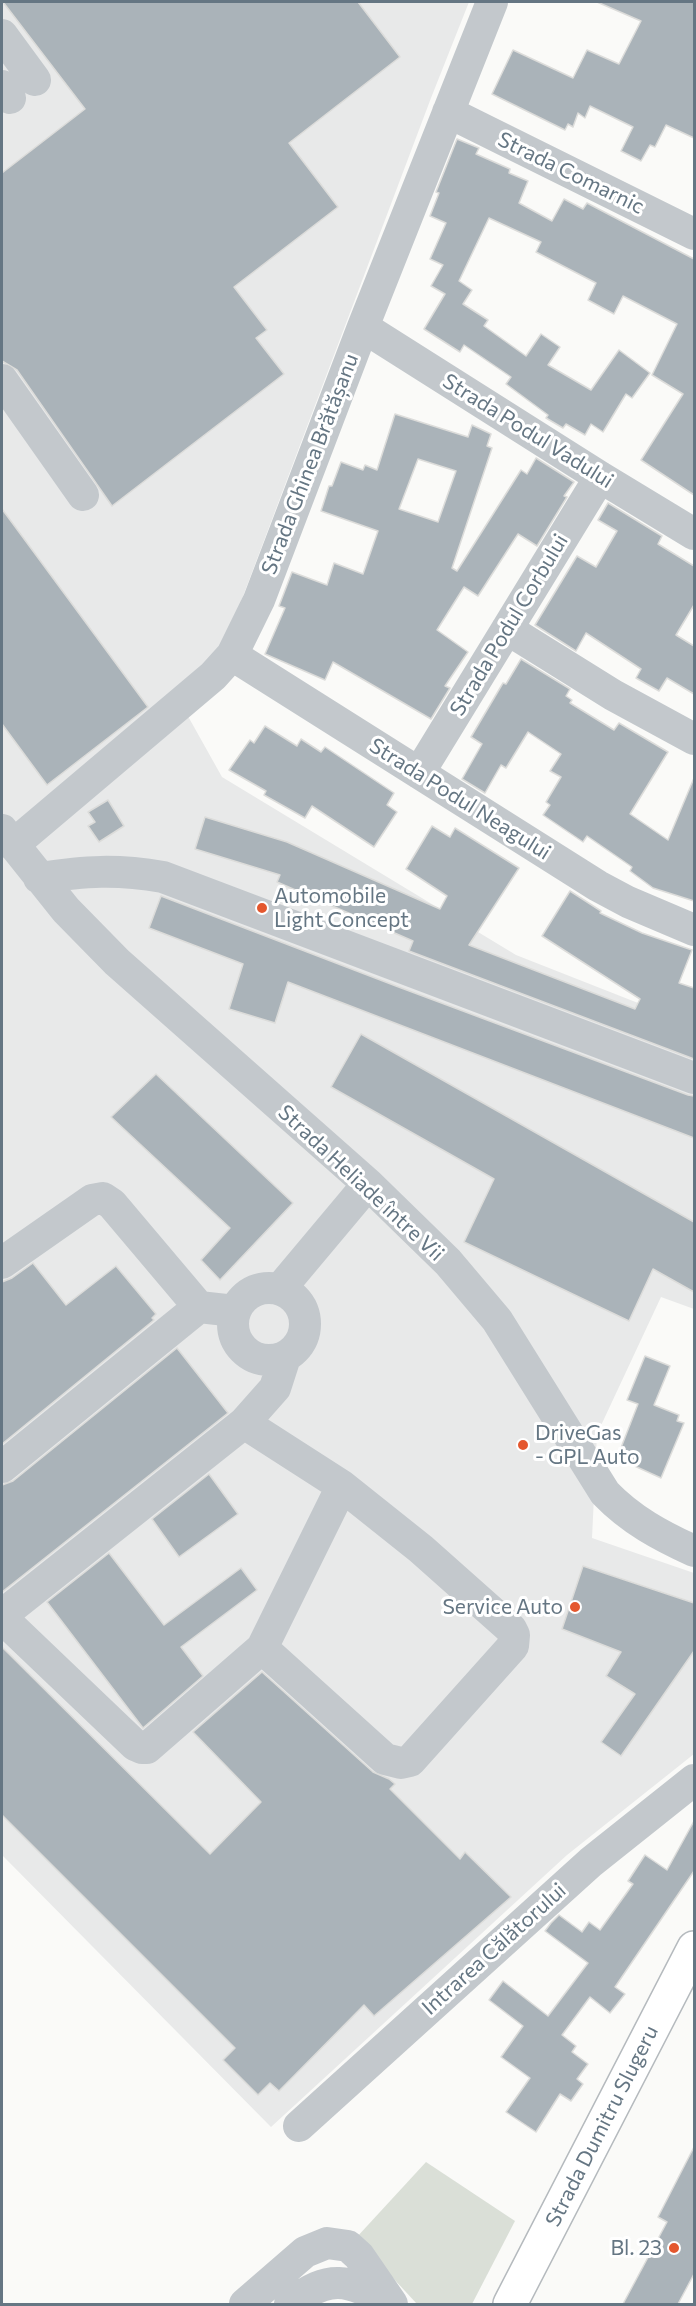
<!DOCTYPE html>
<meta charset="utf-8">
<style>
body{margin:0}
#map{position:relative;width:696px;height:2306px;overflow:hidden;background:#fafaf8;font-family:Commissioner,sans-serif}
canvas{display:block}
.frame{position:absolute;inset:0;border:3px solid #657683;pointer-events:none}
</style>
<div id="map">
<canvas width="696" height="2306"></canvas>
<div class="frame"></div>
</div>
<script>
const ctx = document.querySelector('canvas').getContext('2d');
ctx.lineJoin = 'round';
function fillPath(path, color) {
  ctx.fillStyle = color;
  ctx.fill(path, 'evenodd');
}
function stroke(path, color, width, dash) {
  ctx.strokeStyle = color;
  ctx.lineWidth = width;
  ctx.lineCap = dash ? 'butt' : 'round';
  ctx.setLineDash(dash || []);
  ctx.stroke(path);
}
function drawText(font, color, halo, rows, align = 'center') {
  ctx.font = font + ' Commissioner,sans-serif';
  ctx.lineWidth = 6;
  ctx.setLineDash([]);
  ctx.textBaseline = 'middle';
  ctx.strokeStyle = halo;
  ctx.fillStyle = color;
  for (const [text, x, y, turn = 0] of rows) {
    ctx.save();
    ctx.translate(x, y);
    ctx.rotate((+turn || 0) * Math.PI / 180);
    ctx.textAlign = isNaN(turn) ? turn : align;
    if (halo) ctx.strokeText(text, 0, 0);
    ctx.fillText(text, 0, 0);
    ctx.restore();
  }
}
fillPath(new Path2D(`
 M 2,2 L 469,2 L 431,98 L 228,636 L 209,665 L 175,693 L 222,777 L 516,955 L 694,1025 L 694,1309 L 661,1297 L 597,1434 L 592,1538 L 694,1573 L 694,1754 L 567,1855 L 271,2127 L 2,1855 Z`), '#e8e9e9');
fillPath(new Path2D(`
 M 426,2162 L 515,2221 L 472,2304 L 417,2304 L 356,2238 Z`), '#dadfd7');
const building = new Path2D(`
 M 3,2 L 358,2 L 400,57 L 289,143 L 338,207 L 234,287 L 267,330 L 256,338 L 284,374 L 112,506 L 17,370 L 2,361 L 2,173 L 85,109 Z
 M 597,2 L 694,2 L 694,138 L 666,125 L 655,147 L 650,145 L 641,161 L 621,151 L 633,127 L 590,106 L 585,118 L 578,113 L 573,127 L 568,124 L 565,130 L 492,94 L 513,50 L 573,78 L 587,50 L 619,64 L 641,21 Z
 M 457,139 L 479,148 L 476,154 L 510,169 L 509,173 L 528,181 L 519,203 L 552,221 L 564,199 L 583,209 L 587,203 L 694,259 L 694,495 L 641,460 L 683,394 L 652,375 L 677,324 L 623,296 L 614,314 L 588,300 L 596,283 L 536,252 L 541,242 L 489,218 L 459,281 L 472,290 L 463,304 L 488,320 L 484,326 L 526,356 L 541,334 L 560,347 L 548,365 L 591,390 L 619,350 L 650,373 L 632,398 L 626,394 L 603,432 L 591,424 L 585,435 L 566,424 L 563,428 L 546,418 L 548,415 L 506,384 L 511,377 L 464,345 L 460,352 L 424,329 L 445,294 L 431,286 L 443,265 L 430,259 L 446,223 L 430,216 L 439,193 L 436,192 Z
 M 395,414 L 468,437 L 472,425 L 491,434 L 487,446 L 492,448 L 452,568 L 457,571 L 521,470 L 527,474 L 536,458 L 574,482 L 564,496 L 567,497 L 537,546 L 518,534 L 478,596 L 464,587 L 437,630 L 468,652 L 445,686 L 450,688 L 431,719 L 333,662 L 325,680 L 265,654 L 285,608 L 279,606 L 292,572 L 327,585 L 334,563 L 363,574 L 378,531 L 321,511 L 329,486 L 332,486 L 341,462 L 363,470 L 365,465 L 377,470 ZM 418,459 L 456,471 L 438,522 L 399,509 Z
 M 608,503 L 662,536 L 658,544 L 694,566 L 694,605 L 676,635 L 694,646 L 694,694 L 667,678 L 659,691 L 636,678 L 641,669 L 586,633 L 576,651 L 535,625 L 577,556 L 596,567 L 617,531 L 598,520 Z
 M 2,509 L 148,707 L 47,785 L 2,724 Z
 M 521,659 L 570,689 L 566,696 L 572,700 L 570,703 L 614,730 L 619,723 L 668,752 L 630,814 L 668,840 L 694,778 L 694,901 L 653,888 L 630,871 L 632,867 L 587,836 L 583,842 L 543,815 L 550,805 L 546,802 L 561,777 L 550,771 L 561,754 L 528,732 L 506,768 L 501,765 L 485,793 L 462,779 L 482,744 L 471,737 L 503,683 L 506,684 Z
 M 265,726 L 297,746 L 301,739 L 321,752 L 325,747 L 394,793 L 387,805 L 397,812 L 374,847 L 312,806 L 305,818 L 264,795 L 266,791 L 229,770 L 250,740 L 254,743 Z
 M 108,800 L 124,826 L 99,842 L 88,826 L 95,822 L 88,812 Z
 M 205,817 L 287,842 L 440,909 L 447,896 L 406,869 L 432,826 L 450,837 L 455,828 L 519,868 L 469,945 L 635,1009 L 640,999 L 542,936 L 570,891 L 601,911 L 600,913 L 642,933 L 692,950 L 679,983 L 694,988 L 694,1059 L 409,951 L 413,941 L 277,882 L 280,875 L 195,849 Z
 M 161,896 L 396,986 L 688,1095 L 694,1096 L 694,1138 L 288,982 L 275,1023 L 229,1009 L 243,964 L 149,928 Z
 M 361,1034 L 694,1222 L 694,1292 L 653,1269 L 629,1321 L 464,1242 L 494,1179 L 331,1087 Z
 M 156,1074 L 293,1203 L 220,1280 L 201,1260 L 230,1228 L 111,1117 Z
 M 33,1263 L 66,1305 L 116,1266 L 156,1314 L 152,1318 L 154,1320 L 2,1444 L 2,1282 L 12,1278 Z
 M 177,1348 L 228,1413 L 2,1592 L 2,1485 L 13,1481 Z
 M 645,1356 L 670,1366 L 654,1405 L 679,1415 L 677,1421 L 684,1423 L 661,1478 L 617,1458 L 638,1404 L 627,1400 Z
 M 209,1474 L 238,1514 L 179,1557 L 152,1519 Z
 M 109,1553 L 164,1625 L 241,1568 L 257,1590 L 181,1647 L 203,1676 L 143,1728 L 47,1602 Z
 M 583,1566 L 694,1603 L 694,1651 L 621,1756 L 601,1742 L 635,1694 L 606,1676 L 621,1652 L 562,1629 Z
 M 2,1647 L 210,1854 L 261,1802 L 193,1732 L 262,1672 L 373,1772 L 389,1779 L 395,1784 L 390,1789 L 460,1859 L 465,1852 L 511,1897 L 374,2016 L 364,2005 L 279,2091 L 270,2083 L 258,2095 L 223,2060 L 235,2048 L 2,1815 Z
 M 694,1821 L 694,1871 L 615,1987 L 625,1994 L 610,2013 L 590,1997 L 562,2035 L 576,2046 L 572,2052 L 588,2064 L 577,2079 L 583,2084 L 571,2101 L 560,2094 L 536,2132 L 506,2112 L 530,2078 L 501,2057 L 523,2026 L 489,2000 L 503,1981 L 548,2016 L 588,1963 L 545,1931 L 551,1923 L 559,1915 L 582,1932 L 589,1922 L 600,1930 L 633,1884 L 628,1881 L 645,1855 L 667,1870 Z
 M 694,2147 L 694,2274 L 678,2304 L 623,2304 L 667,2222 L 658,2217 Z`);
fillPath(building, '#aab3b9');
stroke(building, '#dcdcda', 1.5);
const major = new Path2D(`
 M 510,2304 L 694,1948`);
stroke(major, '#b5babe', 36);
stroke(new Path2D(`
 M 2,35 L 35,80
 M 2,86 L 10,98
 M 448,112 L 694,234
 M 363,327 L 600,477 L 694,534
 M 2,380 L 83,495
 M 507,629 L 613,695 L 694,739
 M 232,655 L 598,886 L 628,902 L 694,930
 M 419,773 L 600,477
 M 2,830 L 66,910 L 117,962 L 368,1184 L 448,1262 L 497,1320 L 605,1493 C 631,1520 661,1536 694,1551
 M 13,845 L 213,676 L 232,655 L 259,600 L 363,327 L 492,2
 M 39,878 C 86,871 116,869 163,877 L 694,1078
 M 2,1263 L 92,1200 L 103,1198 L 112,1204 L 199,1307 L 235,1311
 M233 1324a36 36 0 1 1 72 0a36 36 0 1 1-72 0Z
 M 280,1289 L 368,1184
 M 2,1467 L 199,1307
 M 2,1615 L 244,1423 L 275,1388 L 285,1357
 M 2,1618 L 135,1745 L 142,1748 L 147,1748 L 262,1648 L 385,1759 L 401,1763 L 410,1761 L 513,1646 L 514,1635 L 511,1629 L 421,1549 L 342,1486 L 244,1423
 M 262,1648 L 342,1486
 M 299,2126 L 591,1862 L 694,1780
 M 245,2304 L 305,2252 L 327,2243 L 348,2246 L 359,2256 L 392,2304
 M 290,2304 C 331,2273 346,2280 389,2301`), '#c3c8cc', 32);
stroke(major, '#fff', 33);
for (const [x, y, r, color] of [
 [262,908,6,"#e4572e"],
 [523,1445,6,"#e4572e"],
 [575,1607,6,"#e4572e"],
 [674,2248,6,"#e4572e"]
]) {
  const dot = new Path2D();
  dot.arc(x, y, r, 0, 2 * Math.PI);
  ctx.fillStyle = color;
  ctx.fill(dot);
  stroke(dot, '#fff', 2);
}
drawText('21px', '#657683', '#fff', [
 ["Strada Comarnic",571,173,26],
 ["Strada Podul Vadului",528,431,32],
 ["Strada Ghinea Brătășanu",310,464,-69],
 ["Strada Podul Corbului",509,625,-59],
 ["Strada Podul Neagului",460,799,32],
 ["Strada Heliade între Vii",361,1183,43],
 ["Intrarea Călătorului",494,1949,-42],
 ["Strada Dumitru Slugeru",602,2126,-63]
]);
drawText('21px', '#657683', '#fff', [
 ["Automobile",274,896],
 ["Light Concept",274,920],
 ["DriveGas",535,1433],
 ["- GPL Auto",535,1457],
 ["Service Auto",563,1607,"right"],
 ["Bl. 23",662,2248,"right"]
], 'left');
</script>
